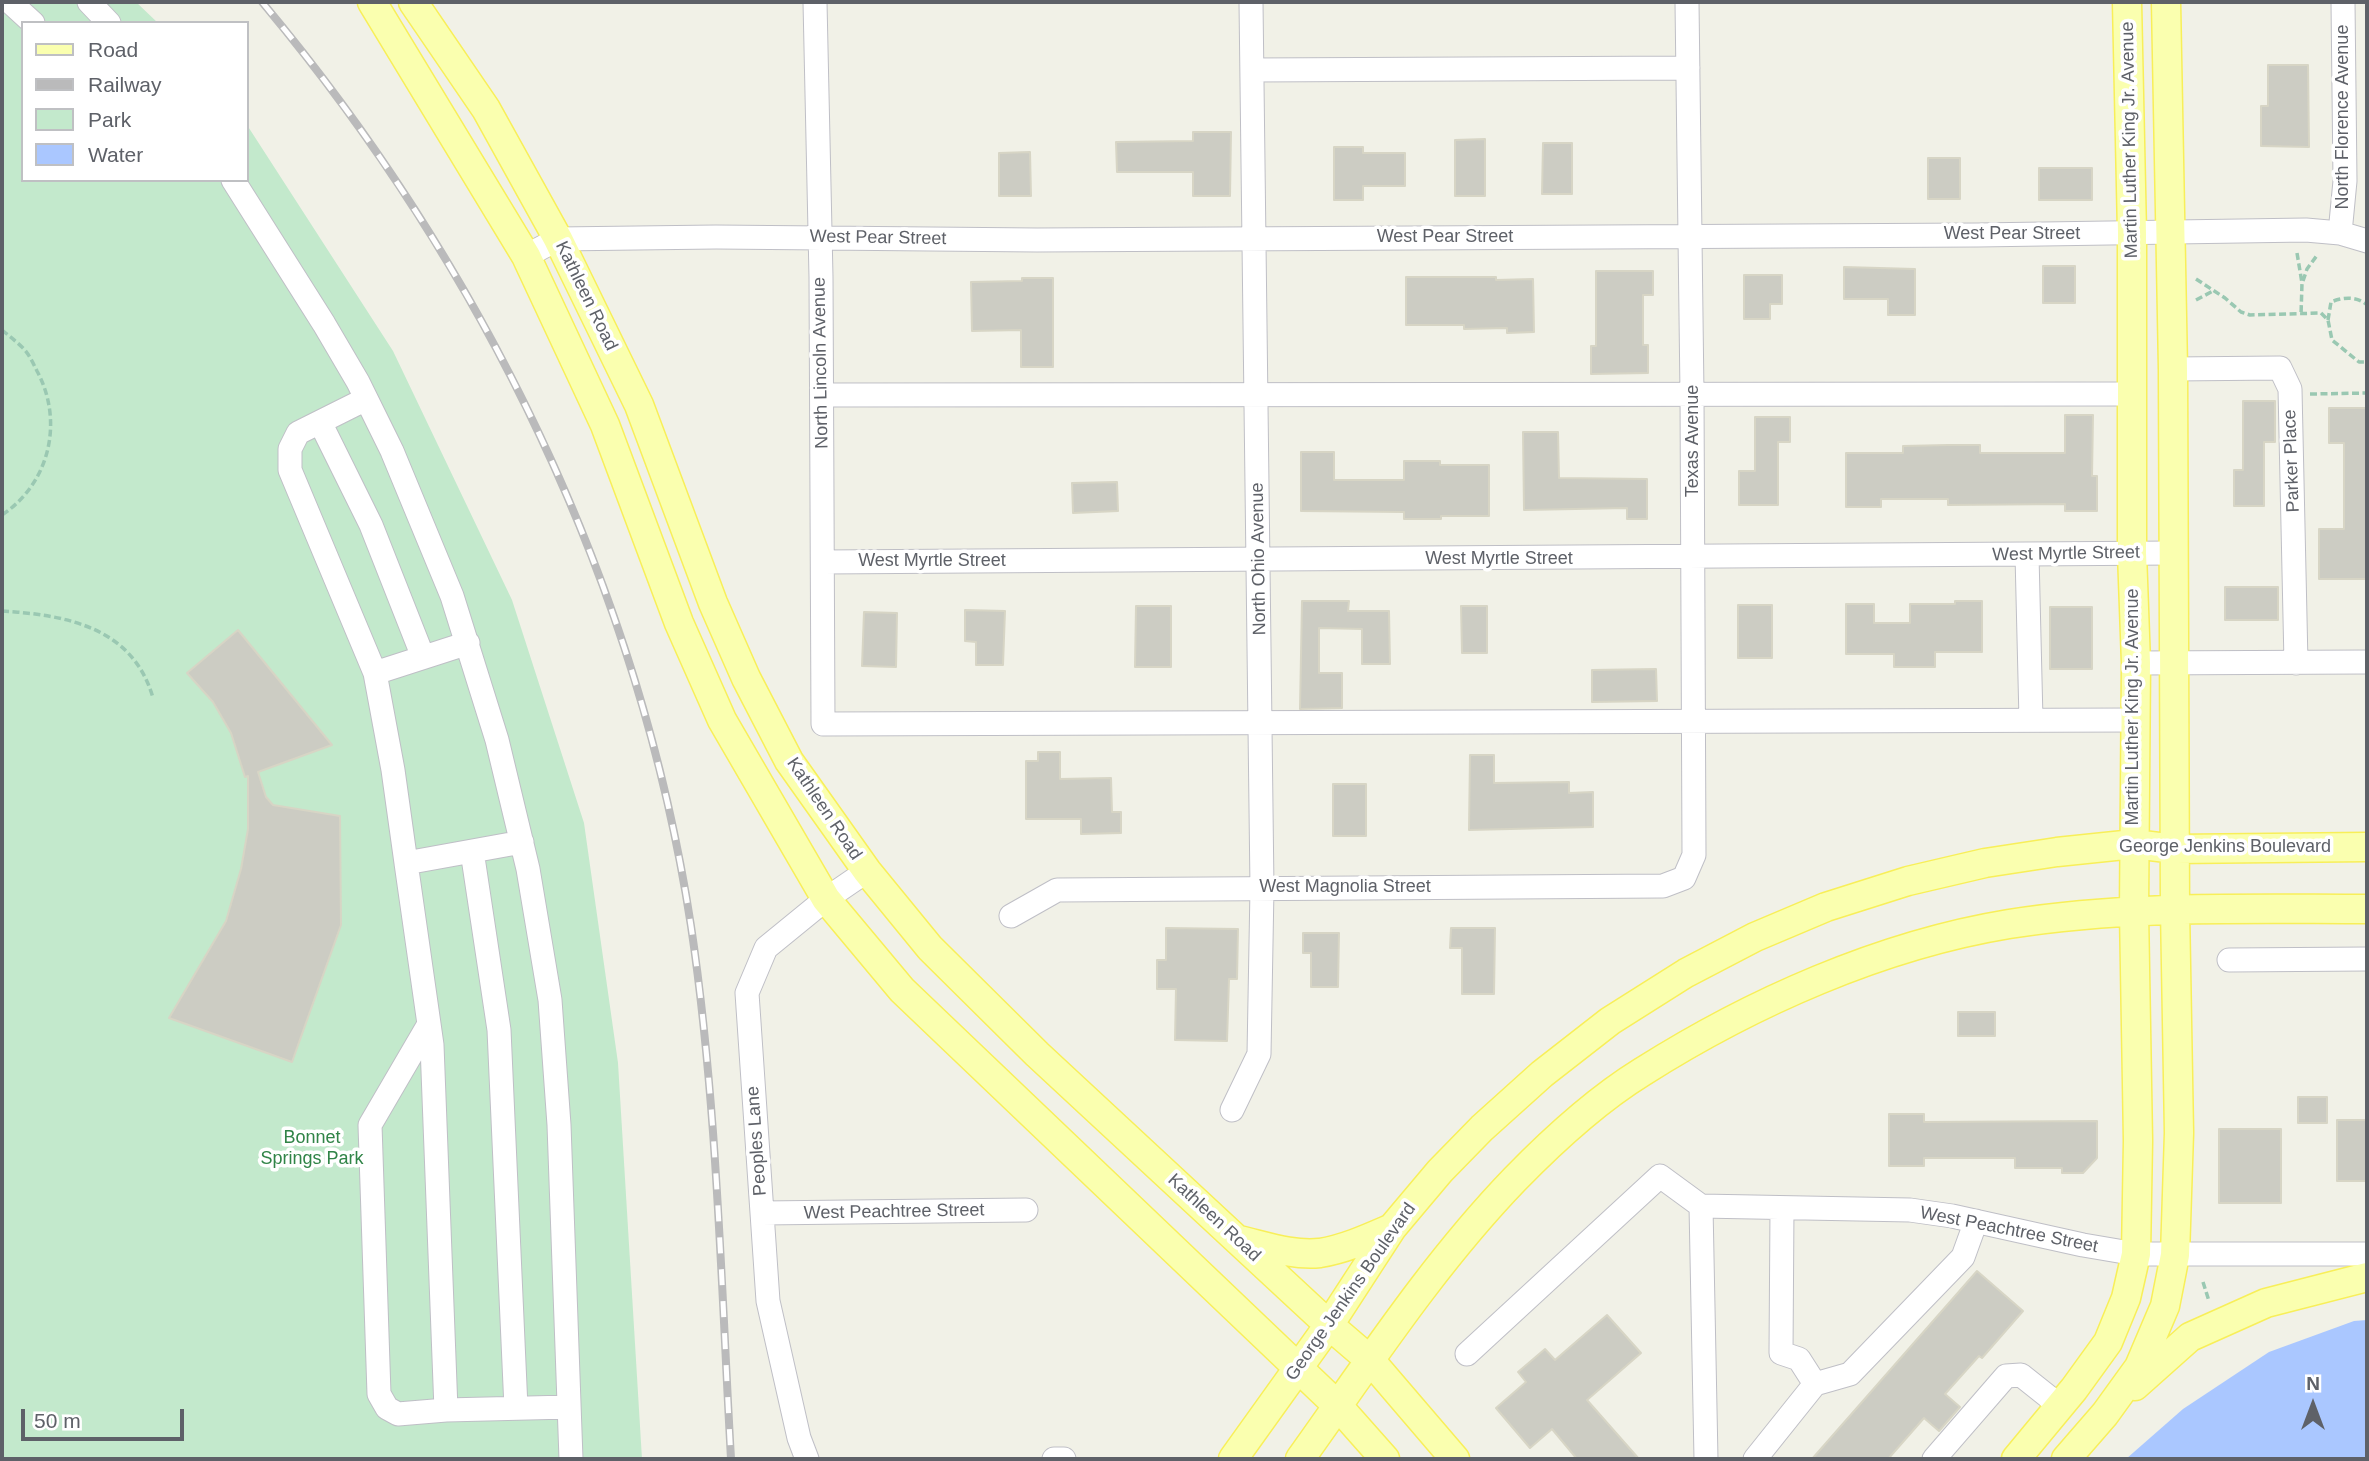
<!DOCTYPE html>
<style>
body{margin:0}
#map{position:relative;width:2369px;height:1461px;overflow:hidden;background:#f1f1e7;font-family:Arial,sans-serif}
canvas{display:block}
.frame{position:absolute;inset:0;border:4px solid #5e6168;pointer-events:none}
.legend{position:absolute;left:21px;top:21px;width:228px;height:161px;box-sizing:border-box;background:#fff;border:2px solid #bfc0c3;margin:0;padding:9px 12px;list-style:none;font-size:21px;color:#5e6168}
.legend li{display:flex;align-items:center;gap:14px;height:35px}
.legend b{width:35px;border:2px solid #bfc0c3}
.north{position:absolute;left:2278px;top:1370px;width:70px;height:70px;-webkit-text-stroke:5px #fff;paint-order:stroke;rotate:0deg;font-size:19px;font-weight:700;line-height:28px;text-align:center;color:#5e6168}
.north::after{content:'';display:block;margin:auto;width:24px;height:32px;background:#5e6168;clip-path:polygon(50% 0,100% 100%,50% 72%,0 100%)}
.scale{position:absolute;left:21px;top:1409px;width:163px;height:32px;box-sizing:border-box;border:4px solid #5e6168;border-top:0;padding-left:9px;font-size:21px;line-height:24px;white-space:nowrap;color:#5e6168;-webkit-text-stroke:5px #fff;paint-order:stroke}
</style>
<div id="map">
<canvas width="2369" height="1461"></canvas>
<div class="frame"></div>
<ul class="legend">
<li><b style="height:9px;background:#faffaf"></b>Road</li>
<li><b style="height:9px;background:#bababb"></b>Railway</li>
<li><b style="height:19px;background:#c3e9cc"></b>Park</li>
<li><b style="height:19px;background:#aac7ff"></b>Water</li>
</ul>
<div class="north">N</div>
<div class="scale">50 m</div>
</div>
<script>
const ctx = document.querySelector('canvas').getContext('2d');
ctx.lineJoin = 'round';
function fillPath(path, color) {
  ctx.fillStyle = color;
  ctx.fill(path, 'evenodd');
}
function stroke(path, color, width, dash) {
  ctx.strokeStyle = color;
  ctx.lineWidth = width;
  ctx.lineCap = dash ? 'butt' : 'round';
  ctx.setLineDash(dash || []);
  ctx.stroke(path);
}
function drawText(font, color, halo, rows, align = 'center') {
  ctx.font = font + ' Arial,sans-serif';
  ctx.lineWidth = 7;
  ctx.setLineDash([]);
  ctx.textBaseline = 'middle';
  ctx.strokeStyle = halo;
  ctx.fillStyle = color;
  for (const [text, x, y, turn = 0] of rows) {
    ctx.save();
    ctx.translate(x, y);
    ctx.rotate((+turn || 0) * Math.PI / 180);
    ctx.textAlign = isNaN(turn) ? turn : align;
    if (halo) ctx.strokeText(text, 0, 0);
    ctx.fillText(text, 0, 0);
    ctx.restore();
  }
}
fillPath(new Path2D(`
 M 2,2 L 136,2 L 158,23 L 23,23 L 23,180 L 247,180 L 247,125 L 393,351 L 512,600 L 584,823 L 618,1063 L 642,1459 L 2,1459 Z`), '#c3e9cc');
fillPath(new Path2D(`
 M 2367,1320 L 2367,1459 L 2126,1459 L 2183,1409 L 2269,1352 L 2354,1321 Z`), '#aac7ff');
const building = new Path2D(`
 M 2268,65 L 2308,65 L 2309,147 L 2261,146 L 2261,106 L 2268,106 Z
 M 1193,132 L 1231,132 L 1230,196 L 1193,196 L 1193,172 L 1117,172 L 1116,142 L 1193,141 Z
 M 1485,139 L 1485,196 L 1455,196 L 1455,140 Z
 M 1543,143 L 1572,143 L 1572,194 L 1542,194 Z
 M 1334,147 L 1363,147 L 1363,153 L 1405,153 L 1405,186 L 1363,186 L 1363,200 L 1334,200 Z
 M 1030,152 L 1031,196 L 999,196 L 999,153 Z
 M 1928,158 L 1960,158 L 1960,199 L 1928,199 Z
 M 2039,168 L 2092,168 L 2092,200 L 2039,200 Z
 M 2043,266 L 2075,266 L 2075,303 L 2043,303 Z
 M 1844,267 L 1915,269 L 1915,315 L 1888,315 L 1888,299 L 1844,299 Z
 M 1596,271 L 1653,271 L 1653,295 L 1643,295 L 1643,345 L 1648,345 L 1648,373 L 1591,374 L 1591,346 L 1596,346 Z
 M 1744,275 L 1782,275 L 1782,304 L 1770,304 L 1770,319 L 1744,319 Z
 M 1406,277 L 1496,277 L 1496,280 L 1533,279 L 1534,332 L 1507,333 L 1507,328 L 1464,329 L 1464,325 L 1406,325 Z
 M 1022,278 L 1053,278 L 1053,367 L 1021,367 L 1021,330 L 972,331 L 971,282 L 1022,281 Z
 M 2243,401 L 2275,401 L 2275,442 L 2264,442 L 2264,506 L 2234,506 L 2234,470 L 2243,470 Z
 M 2329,408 L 2367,408 L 2367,579 L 2319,579 L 2319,529 L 2344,529 L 2344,443 L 2329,443 Z
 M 2065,415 L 2093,415 L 2092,476 L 2097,476 L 2097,511 L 2065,511 L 2065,504 L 1948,505 L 1948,499 L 1881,499 L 1881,507 L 1846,507 L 1846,453 L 1903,453 L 1903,446 L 1948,445 L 1980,445 L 1980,453 L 2065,453 Z
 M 1755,417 L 1790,417 L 1790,442 L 1778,442 L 1778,505 L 1739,505 L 1739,471 L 1755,471 Z
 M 1523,432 L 1558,432 L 1559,478 L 1647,479 L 1647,519 L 1627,519 L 1627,508 L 1524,510 Z
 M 1301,452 L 1334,452 L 1334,480 L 1404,480 L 1404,461 L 1440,461 L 1440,465 L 1489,465 L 1489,516 L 1441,516 L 1441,519 L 1404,519 L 1404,512 L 1301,511 Z
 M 1117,482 L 1118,511 L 1073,513 L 1072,483 Z
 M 2225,587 L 2278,587 L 2278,620 L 2225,620 Z
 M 1302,601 L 1349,601 L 1348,611 L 1389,611 L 1390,664 L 1362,664 L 1362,629 L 1319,628 L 1319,673 L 1342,673 L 1342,708 L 1300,709 Z
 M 1955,601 L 1982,601 L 1982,652 L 1935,652 L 1935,667 L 1894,667 L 1894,654 L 1846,654 L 1846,604 L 1874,604 L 1874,623 L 1910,623 L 1910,604 L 1955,604 Z
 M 1738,605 L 1772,605 L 1772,658 L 1738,658 Z
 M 1136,606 L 1171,606 L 1171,667 L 1135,667 Z
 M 1461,606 L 1487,606 L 1487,653 L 1462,653 Z
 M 2050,607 L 2092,607 L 2092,669 L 2050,669 Z
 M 965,610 L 1005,611 L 1003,665 L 976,665 L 976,642 L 965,641 Z
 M 864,612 L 897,613 L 896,667 L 862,666 Z
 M 238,630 L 332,745 L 258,772 L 266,797 L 273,805 L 340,816 L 341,925 L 292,1062 L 169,1018 L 226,921 L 241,869 L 248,829 L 248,776 L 245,777 L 231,733 L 213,702 L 187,673 Z
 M 1656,669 L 1657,701 L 1592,702 L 1592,670 Z
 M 1038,752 L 1060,752 L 1060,779 L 1111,778 L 1112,812 L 1121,812 L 1121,833 L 1081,834 L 1081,819 L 1026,819 L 1026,761 L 1038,761 Z
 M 1470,755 L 1494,755 L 1494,783 L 1569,782 L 1569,793 L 1593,792 L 1593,827 L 1469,830 Z
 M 1333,784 L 1366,784 L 1366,836 L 1333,836 Z
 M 1166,928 L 1238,929 L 1237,979 L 1229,979 L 1227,1041 L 1175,1040 L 1176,989 L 1157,989 L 1157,960 L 1166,960 Z
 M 1451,928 L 1495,928 L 1494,994 L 1462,994 L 1462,948 L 1450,948 Z
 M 1303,933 L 1339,933 L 1338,987 L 1311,987 L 1311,953 L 1303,953 Z
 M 1958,1012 L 1995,1012 L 1995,1036 L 1958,1036 Z
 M 2298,1097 L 2327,1097 L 2327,1123 L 2298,1123 Z
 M 1889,1114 L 1924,1114 L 1924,1122 L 2097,1121 L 2097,1158 L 2083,1173 L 2062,1173 L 2062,1168 L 2015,1168 L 2015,1158 L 1924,1158 L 1924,1166 L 1889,1166 Z
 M 2337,1120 L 2367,1120 L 2367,1181 L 2337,1181 Z
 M 2219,1129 L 2281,1129 L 2281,1203 L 2219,1203 Z
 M 1977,1271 L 2023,1311 L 1982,1358 L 1979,1356 L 1945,1394 L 1960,1407 L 1939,1431 L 1924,1418 L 1888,1459 L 1812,1459 Z
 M 1607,1315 L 1641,1353 L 1587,1400 L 1639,1459 L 1577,1459 L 1552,1429 L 1530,1448 L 1496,1408 L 1526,1382 L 1518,1372 L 1545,1349 L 1555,1360 Z`);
fillPath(building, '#ccccc3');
stroke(building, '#d7d5c5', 2);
const minor = new Path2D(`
 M 10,2 L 33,23
 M 89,2 L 109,23
 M 815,2 L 821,277 L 823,724 L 2136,720
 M 1252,70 L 1688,68
 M 233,180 L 324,324 L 358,382 L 392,451 L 452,596 L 497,740 L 528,869 L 550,1000 L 559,1125 L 571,1459
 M 2340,233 L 2345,181 L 2343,2
 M 526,256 L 558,239 L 716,237 L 1037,240 L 1978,235 L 2306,230 L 2340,233 L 2367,241
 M 2173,369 L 2280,368 L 2290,389 L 2296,663
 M 822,395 L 2132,394
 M 366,399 L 298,433 L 290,449 L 290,470 L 375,673 L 468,643
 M 320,422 L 371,525 L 423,657
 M 2027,555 L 2031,720
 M 823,562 L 2175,553
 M 2136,663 L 2367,662
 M 375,673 L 393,770 L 406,863
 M 522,842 L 406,863 L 432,1045 L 446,1410 L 569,1407
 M 472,851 L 499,1030 L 516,1408
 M 1011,916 L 1057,890 L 1663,886 L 1684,878 L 1694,855 L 1692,394 L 1687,2
 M 2229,960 L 2367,959
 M 429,1024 L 370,1125 L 379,1394 L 387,1408 L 398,1414 L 446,1410
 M 1232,1110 L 1259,1054 L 1262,888 L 1251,2
 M 1701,1206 L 1706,1459
 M 762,1213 L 1026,1210
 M 1467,1354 L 1660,1176 L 1701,1206 L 1910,1210 L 1952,1216 L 2083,1245 L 2136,1254 L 2367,1254
 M 1815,1384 L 1850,1374 L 1963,1257 L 1976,1221
 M 807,1459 L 799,1438 L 768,1301 L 747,993 L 766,948 L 826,899 L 867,871
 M 1054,1459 L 1064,1459
 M 1755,1459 L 1815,1384 L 1799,1359 L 1781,1353 L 1782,1208
 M 1934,1459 L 2006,1376 L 2021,1375 L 2060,1406`);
const major = new Path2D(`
 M 372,2 L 526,256 L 605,425 L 679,623 L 722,720 L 826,899 L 902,990 L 1338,1406 L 1385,1459
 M 413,2 L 486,109 L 558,239 L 639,405 L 713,603 L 746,678 L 789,761 L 867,871 L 930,948 L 1037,1054 L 1329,1325 L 1371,1361 L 1455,1459
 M 1239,1240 C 1265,1246 1293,1256 1320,1253 C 1345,1249 1369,1238 1392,1228
 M 2135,1386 L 2190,1337 L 2266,1303 L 2367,1277
 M 1233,1459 L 1329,1325 L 1392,1228 L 1440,1171 L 1482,1128 L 1542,1074 L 1610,1021 L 1686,973 L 1755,937 L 1826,907 L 1908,881 L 1985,863 L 2057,852 L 2134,844 L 2175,849 L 2367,847
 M 1300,1459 C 1368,1364 1433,1264 1515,1179 C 1553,1140 1595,1101 1642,1072 C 1751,1003 1881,945 2009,924 C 2127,905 2248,909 2367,909
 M 2016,1459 L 2074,1389 L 2108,1342 L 2126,1298 L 2136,1254 L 2138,1141 L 2134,911 L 2136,663 L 2132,553 L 2132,233 L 2127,2
 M 2066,1459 L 2105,1414 L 2139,1367 L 2165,1306 L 2175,1255 L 2179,1133 L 2175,909 L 2173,369 L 2166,2`);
stroke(minor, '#bfbfc6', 25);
stroke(major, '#f8ef59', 31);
stroke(new Path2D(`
 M 2297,253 L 2302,283 L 2301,315
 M 2196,279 L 2225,298 L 2241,312 L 2250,315 L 2321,313 L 2328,320 L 2332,340 L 2359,362 L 2367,362
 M 2303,281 L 2307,269 L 2318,254
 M 2196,300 L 2213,291
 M 2328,320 L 2331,302 C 2343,297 2357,296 2367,305
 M 2,330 C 9,336 16,341 23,348 C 29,354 33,363 37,371 C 64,421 50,483 2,515
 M 2310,394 L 2367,393
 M 2,611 C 66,615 133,627 153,698
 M 2203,1282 L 2209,1301`), '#9ac8b2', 3.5, [7, 3.5]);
stroke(minor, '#fff', 23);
stroke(major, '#faffaf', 28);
const rail = new Path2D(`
 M 262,2 C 482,265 639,585 691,926 C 717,1101 721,1282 731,1459`);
stroke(rail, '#bababb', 8);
stroke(rail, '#fff', 5, [16]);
drawText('18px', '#5e6168', '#fff', [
 ["North Florence Avenue",2343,117,-90],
 ["Martin Luther King Jr. Avenue",2130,140,-91],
 ["West Pear Street",2012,234],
 ["West Pear Street",1445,237],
 ["West Pear Street",878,238,1],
 ["Kathleen Road",586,296,64],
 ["North Lincoln Avenue",821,363,-91],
 ["Texas Avenue",1693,441,-90],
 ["Parker Place",2292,461,-92],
 ["West Myrtle Street",2066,554,-1],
 ["North Ohio Avenue",1259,559,-91],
 ["West Myrtle Street",1499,559],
 ["West Myrtle Street",932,561],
 ["Martin Luther King Jr. Avenue",2133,707,-90],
 ["Kathleen Road",824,809,56],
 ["George Jenkins Boulevard",2225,847],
 ["West Magnolia Street",1345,887],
 ["Peoples Lane",757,1141,-94],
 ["West Peachtree Street",894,1212,-1],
 ["Kathleen Road",1214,1218,43],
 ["West Peachtree Street",2009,1230,11],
 ["George Jenkins Boulevard",1351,1292,-55]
]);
drawText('18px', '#308447', '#fff', [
 ["Bonnet",312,1138],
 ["Springs Park",312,1159]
]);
</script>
